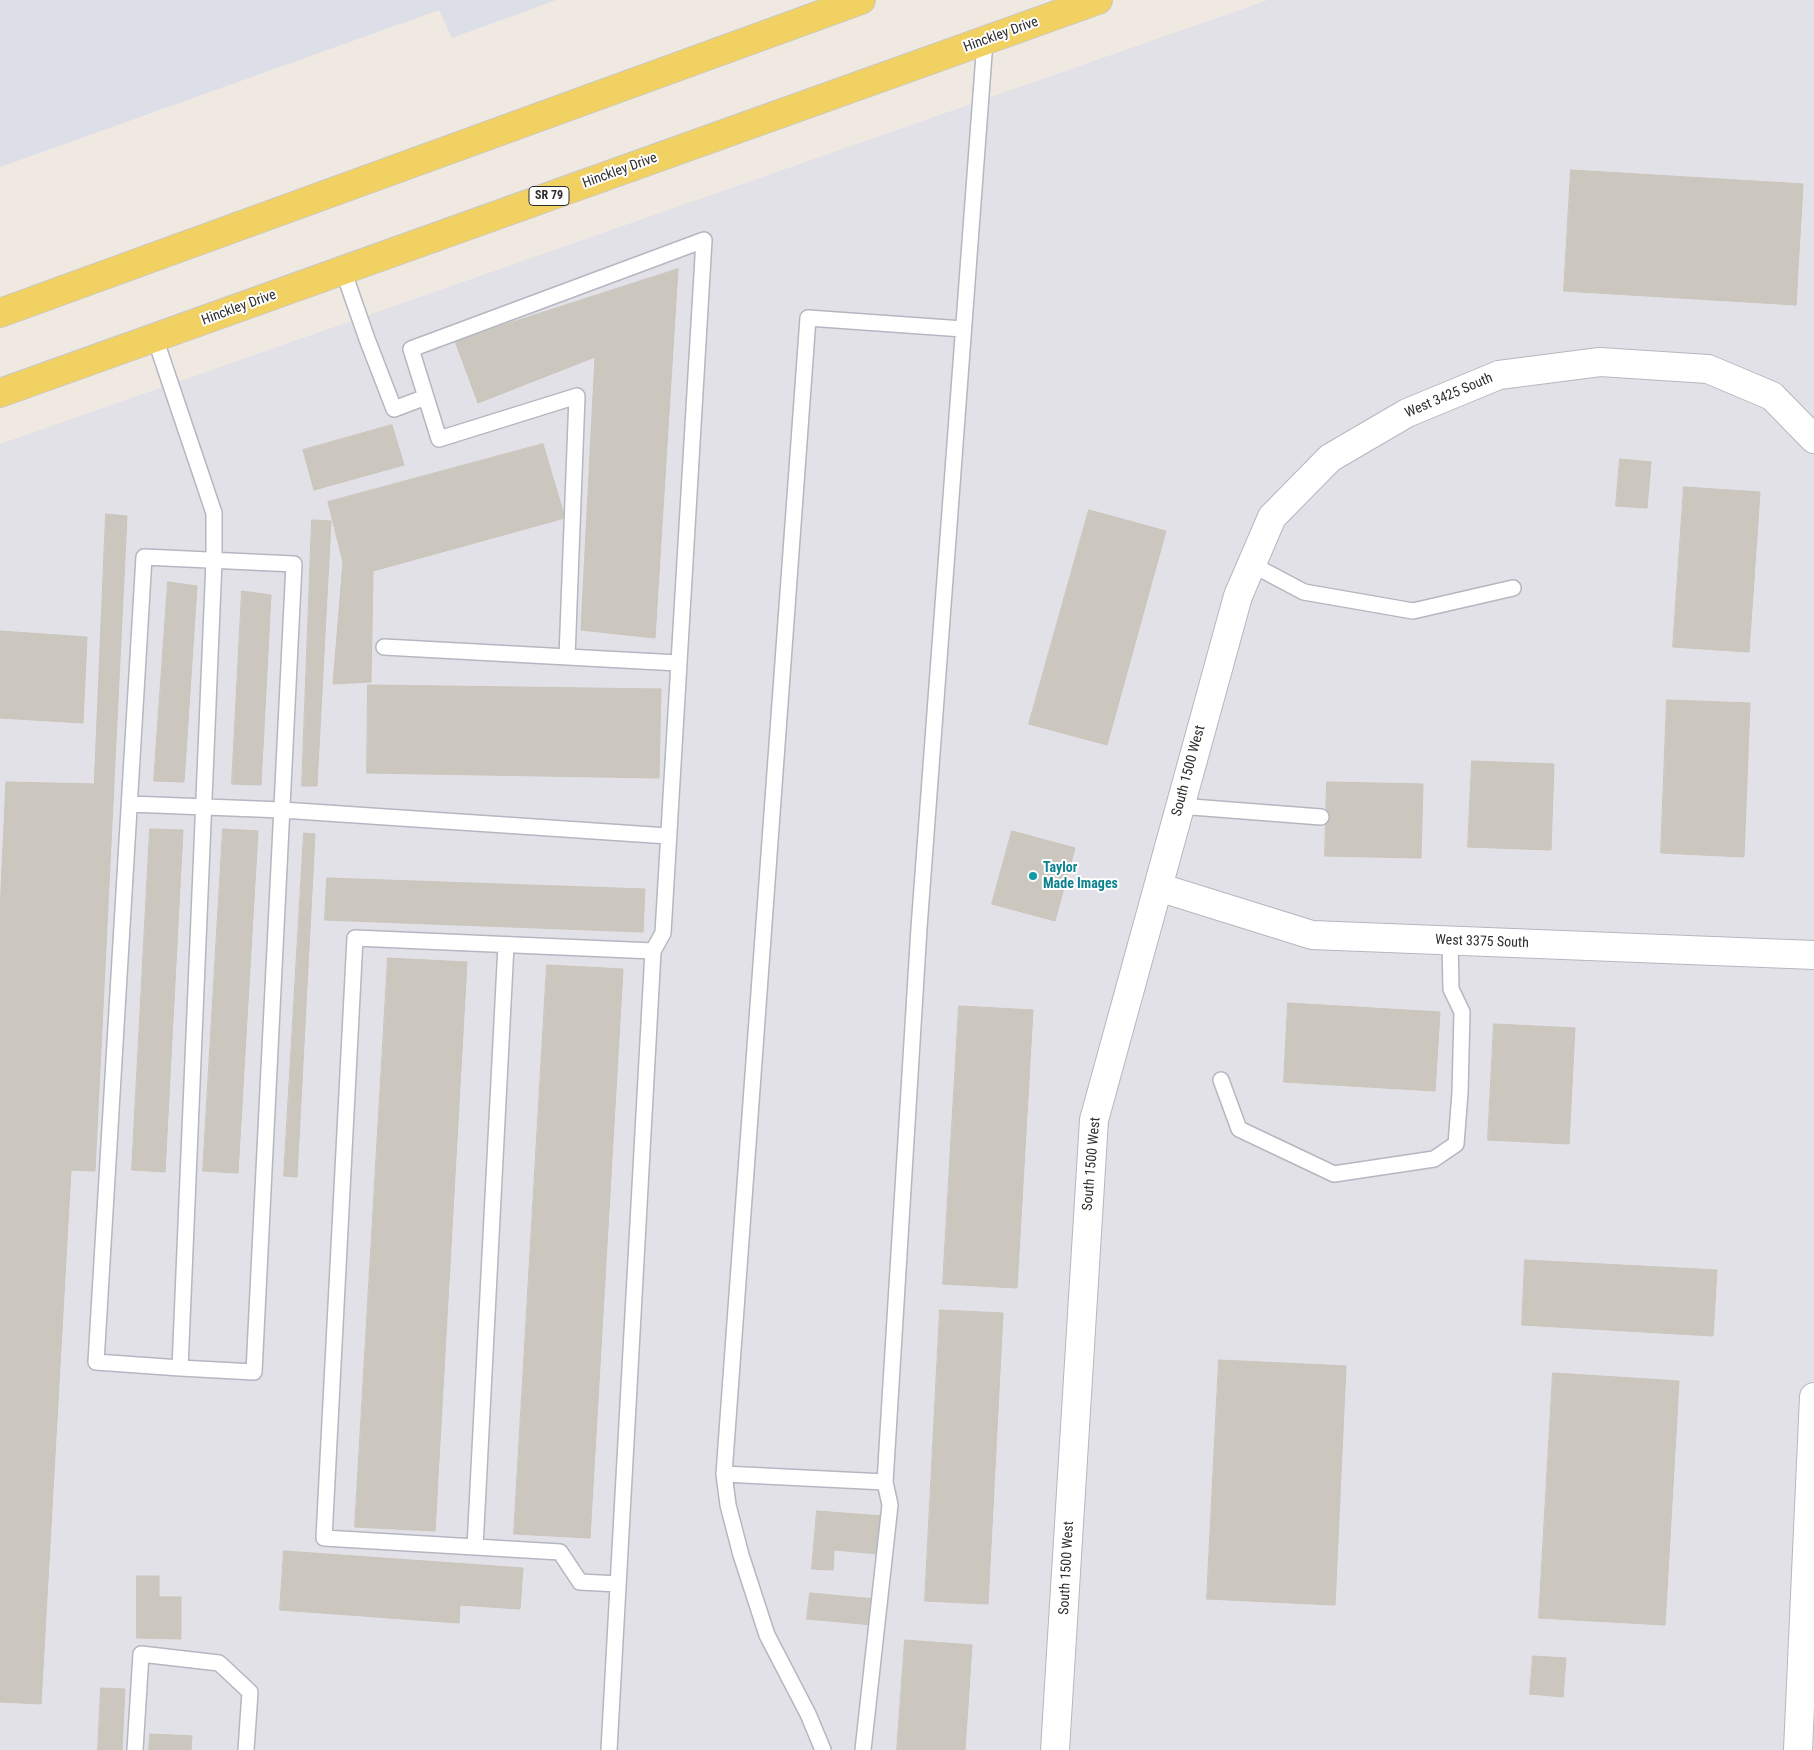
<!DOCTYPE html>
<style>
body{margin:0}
canvas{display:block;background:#efe9e1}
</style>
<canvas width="1814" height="1750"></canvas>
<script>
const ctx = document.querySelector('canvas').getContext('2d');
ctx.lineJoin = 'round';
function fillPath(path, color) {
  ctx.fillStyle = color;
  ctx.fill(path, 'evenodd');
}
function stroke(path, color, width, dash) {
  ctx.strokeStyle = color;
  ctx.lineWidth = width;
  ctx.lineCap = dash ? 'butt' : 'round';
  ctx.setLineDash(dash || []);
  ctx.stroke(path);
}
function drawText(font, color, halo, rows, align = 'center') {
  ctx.font = font + ' "Roboto Condensed",sans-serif';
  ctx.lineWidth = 4;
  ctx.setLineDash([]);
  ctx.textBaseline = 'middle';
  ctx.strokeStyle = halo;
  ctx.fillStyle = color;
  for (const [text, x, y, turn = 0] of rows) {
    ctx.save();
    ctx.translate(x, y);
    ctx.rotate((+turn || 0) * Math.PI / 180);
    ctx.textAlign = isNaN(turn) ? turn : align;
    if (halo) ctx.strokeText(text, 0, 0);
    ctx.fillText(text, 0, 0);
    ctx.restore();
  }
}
fillPath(new Path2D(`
 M 1268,0 L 1814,0 L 1814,1750 L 0,1750 L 0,444 Z`), '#e3e1e8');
fillPath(new Path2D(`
 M 0,0 L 556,0 L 452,38 L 439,10 L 0,167 Z`), '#dcdee8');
const building = new Path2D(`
 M 1571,170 L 1803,184 L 1796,305 L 1564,291 Z
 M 678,269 L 655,638 L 581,630 L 595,357 L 478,403 L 455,341 Z
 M 392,425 L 404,465 L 314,490 L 303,450 Z
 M 543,444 L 565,518 L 373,571 L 371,682 L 333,684 L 343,562 L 328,502 Z
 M 1620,459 L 1651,462 L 1647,508 L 1616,506 Z
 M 1684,487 L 1760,492 L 1749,652 L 1673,647 Z
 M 1089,510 L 1166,531 L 1107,745 L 1029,724 Z
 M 106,514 L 127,516 L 95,1171 L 71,1170 L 41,1704 L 0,1702 L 0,911 L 6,782 L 94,784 Z
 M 312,520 L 331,521 L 317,786 L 302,786 Z
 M 168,582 L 197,586 L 184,782 L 154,781 Z
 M 242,591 L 271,595 L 261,785 L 232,784 Z
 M 0,631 L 87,637 L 83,723 L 0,718 Z
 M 368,685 L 661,689 L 659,778 L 367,773 Z
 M 1667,700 L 1750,703 L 1744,857 L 1661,853 Z
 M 1472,761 L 1554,764 L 1551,850 L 1468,847 Z
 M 1327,782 L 1423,784 L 1421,858 L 1325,856 Z
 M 150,829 L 183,830 L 165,1172 L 132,1170 Z
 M 223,829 L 258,831 L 238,1173 L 203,1171 Z
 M 1012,831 L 1075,848 L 1055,921 L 992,904 Z
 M 304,833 L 315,834 L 297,1177 L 284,1176 Z
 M 327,878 L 645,889 L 643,932 L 325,920 Z
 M 388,958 L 467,962 L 435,1531 L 355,1527 Z
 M 547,965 L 623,969 L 590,1538 L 514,1534 Z
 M 1288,1003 L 1440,1012 L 1435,1091 L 1284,1082 Z
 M 959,1006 L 1033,1010 L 1017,1288 L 943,1284 Z
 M 1494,1024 L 1575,1028 L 1569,1144 L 1488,1140 Z
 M 1525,1260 L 1717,1270 L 1713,1336 L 1522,1325 Z
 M 940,1310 L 1003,1313 L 988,1604 L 925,1601 Z
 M 1219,1360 L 1346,1366 L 1335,1605 L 1207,1599 Z
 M 1553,1373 L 1679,1381 L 1665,1625 L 1539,1618 Z
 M 817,1511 L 883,1516 L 879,1554 L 834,1550 L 833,1570 L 812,1569 Z
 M 284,1551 L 523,1568 L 520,1609 L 460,1605 L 459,1623 L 280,1610 Z
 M 137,1576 L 159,1576 L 159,1597 L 181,1597 L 181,1639 L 137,1638 Z
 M 810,1593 L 875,1599 L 873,1625 L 807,1619 Z
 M 905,1640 L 972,1645 L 965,1750 L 897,1750 Z
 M 1533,1656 L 1566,1658 L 1563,1697 L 1530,1694 Z
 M 101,1688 L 125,1689 L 122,1750 L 98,1750 Z
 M 150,1734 L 192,1736 L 191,1750 L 149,1750 Z`);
fillPath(building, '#cbc7bf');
stroke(building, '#cbc5ba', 1);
const service = new Path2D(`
 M 343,270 L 367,339 L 394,409 L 426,397
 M 963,329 L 808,318 L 724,1474 L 885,1482 L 919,928 L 985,41
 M 155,338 L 214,513 L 214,561 L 180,1368 L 96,1362 L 144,557 L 294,564 L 254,1372 L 180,1368
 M 1251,564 L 1304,592 L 1413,611 L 1513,588
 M 384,647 L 678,663
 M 567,657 L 577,396 L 439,439 L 411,349 L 704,240 L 663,933 L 653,951 L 609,1750
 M 130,804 L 282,810 L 668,836
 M 1179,806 L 1321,817
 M 506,945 L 475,1547 L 324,1538 L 355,938 L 653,951
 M 1221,1080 L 1239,1129 L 1334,1174 L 1434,1159 L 1456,1144 L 1460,1093 L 1462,1012 L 1451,989 L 1450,940
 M 724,1474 L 728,1505 L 741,1555 L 767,1635 L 808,1714 L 823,1750
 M 475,1547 L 560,1552 L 580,1582 L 618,1584
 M 135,1750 L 141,1654 L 219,1663 L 250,1692 L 246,1750
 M 863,1750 L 890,1505 L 885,1482`);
const minor = new Path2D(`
 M 1158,887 L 1312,935 L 1814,955
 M 1055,1750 L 1094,1120 L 1238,596 L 1272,517 L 1330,458 L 1407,413 L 1499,375 L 1600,362 L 1708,369 L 1772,396 L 1814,439
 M 1798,1750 L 1814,1397`);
const primary = new Path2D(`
 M 0,313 L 861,0
 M 0,393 L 1098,0`);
stroke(service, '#b4b7c1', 18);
stroke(minor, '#b4b7c1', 30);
stroke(primary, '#c9c9c9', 30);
stroke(service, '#fff', 15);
stroke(minor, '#fff', 28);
stroke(primary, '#f2d163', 28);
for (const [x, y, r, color] of [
 [1033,876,5,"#0f9aa8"]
]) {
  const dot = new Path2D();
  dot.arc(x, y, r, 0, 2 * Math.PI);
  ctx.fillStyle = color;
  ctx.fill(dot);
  stroke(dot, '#fff', 2);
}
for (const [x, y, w] of [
 [549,196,40]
]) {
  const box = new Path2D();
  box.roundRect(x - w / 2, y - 9.5, w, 19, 4);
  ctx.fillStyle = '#fff';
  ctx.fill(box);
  stroke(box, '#2e2e2e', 1);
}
drawText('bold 12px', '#2e2e2e', null, [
 ["SR 79",549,196]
]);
drawText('14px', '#2e2e2e', '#fff', [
 ["Hinckley Drive",1001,35,-20],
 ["Hinckley Drive",620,171,-20],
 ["Hinckley Drive",239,308,-20],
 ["West 3425 South",1449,396,-23],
 ["South 1500 West",1189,771,-75],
 ["West 3375 South",1482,942,2],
 ["South 1500 West",1092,1164,-85],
 ["South 1500 West",1067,1568,-87]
]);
drawText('bold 14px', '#0d838f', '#fff', [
 ["Taylor",1043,868],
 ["Made Images",1043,884]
], 'left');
</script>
